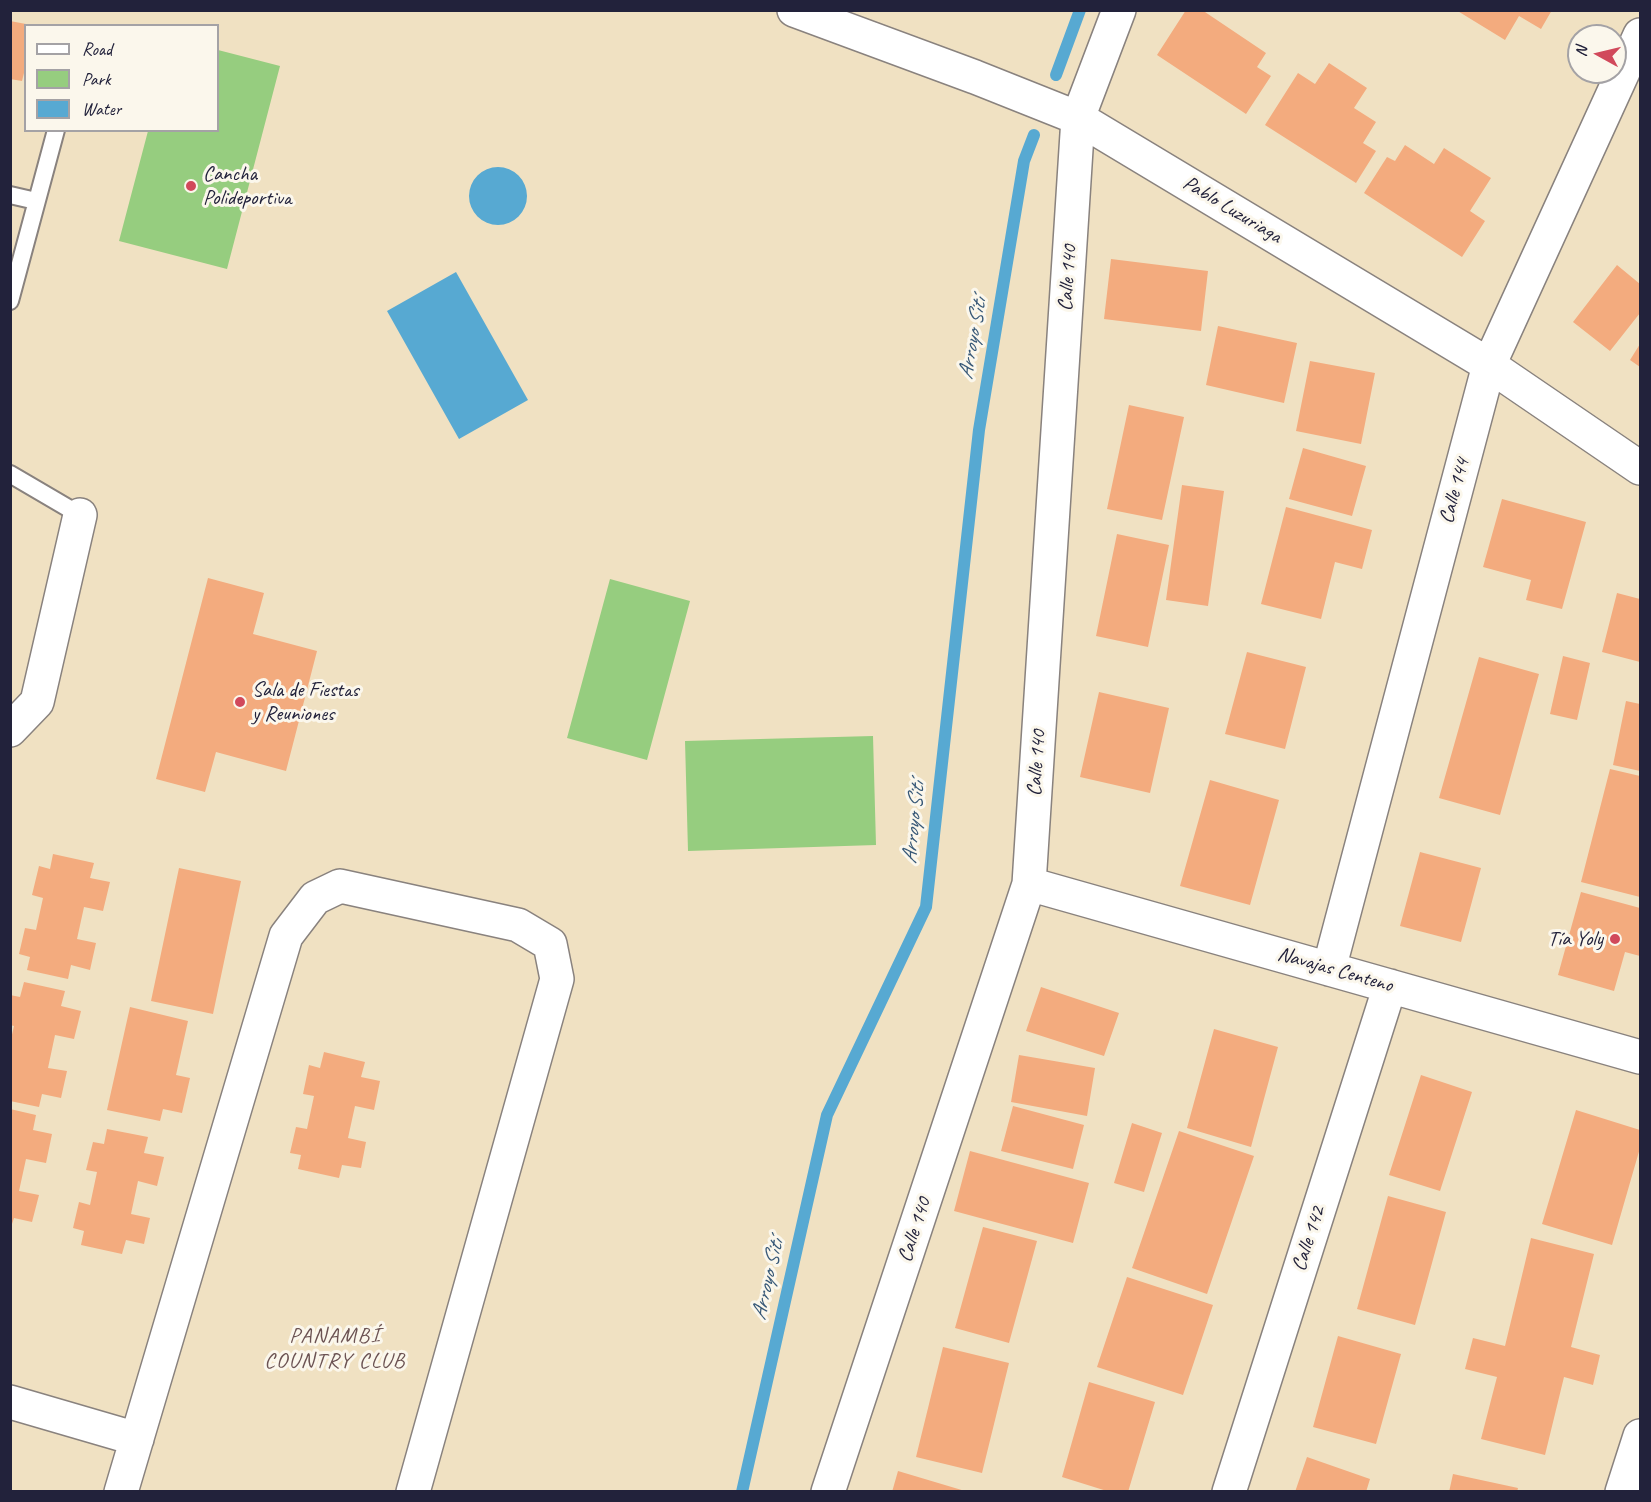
<!DOCTYPE html>
<meta charset="utf-8">
<style>
body{margin:0}
#map{position:relative;width:1651px;height:1502px;overflow:hidden;background:#f0e1c2;font-family:Caveat,sans-serif}
canvas{display:block}
.frame{position:absolute;inset:0;border:12px solid #22223b;pointer-events:none}
.legend{position:absolute;left:24px;top:24px;width:195px;height:108px;box-sizing:border-box;background:#fbf7ec;border:2px solid #a4a2a5;margin:0;padding:8px 10px;list-style:none;font-size:18px;color:#22223b}
.legend li{display:flex;align-items:center;gap:12px;height:30px}
.legend b{width:30px;border:2px solid #a4a2a5}
.north{position:absolute;left:1567px;top:24px;width:60px;height:60px;box-sizing:border-box;background:#fbf7ec;border:2px solid #a4a2a5;border-radius:50%;rotate:278deg;font-size:16px;font-weight:700;line-height:24px;text-align:center;color:#22223b}
.north::after{content:'';display:block;margin:auto;width:21px;height:27px;background:#d1495b;clip-path:polygon(50% 0,100% 100%,50% 72%,0 100%)}
</style>
<div id="map">
<canvas width="1651" height="1502"></canvas>
<div class="frame"></div>
<ul class="legend">
<li><b style="height:8px;background:#fff"></b>Road</li>
<li><b style="height:16px;background:#96cd7f"></b>Park</li>
<li><b style="height:16px;background:#57a9d2"></b>Water</li>
</ul>
<div class="north">N</div>
</div>
<script>
const ctx = document.querySelector('canvas').getContext('2d');
ctx.lineJoin = 'round';
function fillPath(path, color) {
  ctx.fillStyle = color;
  ctx.fill(path, 'evenodd');
}
function stroke(path, color, width, dash) {
  ctx.strokeStyle = color;
  ctx.lineWidth = width;
  ctx.lineCap = dash ? 'butt' : 'round';
  ctx.setLineDash(dash || []);
  ctx.stroke(path);
}
function drawText(font, color, halo, rows, align = 'center') {
  ctx.font = font + ' Caveat,sans-serif';
  ctx.lineWidth = 6;
  ctx.setLineDash([]);
  ctx.textBaseline = 'middle';
  ctx.strokeStyle = halo;
  ctx.fillStyle = color;
  for (const [text, x, y, turn = 0] of rows) {
    ctx.save();
    ctx.translate(x, y);
    ctx.rotate((+turn || 0) * Math.PI / 180);
    ctx.textAlign = isNaN(turn) ? turn : align;
    if (halo) ctx.strokeText(text, 0, 0);
    ctx.fillText(text, 0, 0);
    ctx.restore();
  }
}
fillPath(new Path2D(`
 M 218,50 L 280,66 L 227,269 L 119,241 L 148,131 L 218,130 Z
 M 610,579 L 690,601 L 647,760 L 567,738 Z
 M 873,736 L 876,845 L 688,851 L 685,741 Z`), '#96cd7f');
fillPath(new Path2D(`
 M469 196a29 29 0 1 1 58 0a29 29 0 1 1-58 0Z
 M 456,272 L 528,400 L 459,439 L 387,311 Z`), '#57a9d2');
stroke(new Path2D(`
 M 1056,75 L 1080,10
 M 742,1492 L 827,1115 L 926,907 L 979,430 L 1024,161 L 1034,135`), '#57a9d2', 12);
fillPath(new Path2D(`
 M 1186,10 L 1202,10 L 1266,53 L 1257,67 L 1271,76 L 1246,114 L 1157,55 Z
 M 1456,10 L 1552,10 L 1541,29 L 1519,16 L 1505,40 Z
 M 10,21 L 26,24 L 26,65 L 22,81 L 10,79 Z
 M 1329,63 L 1367,88 L 1354,108 L 1376,122 L 1363,143 L 1376,151 L 1356,183 L 1265,125 L 1298,73 L 1315,84 Z
 M 1405,145 L 1434,164 L 1444,148 L 1491,178 L 1470,211 L 1485,221 L 1462,257 L 1364,193 L 1387,157 L 1395,161 Z
 M 1111,259 L 1208,271 L 1201,331 L 1104,319 Z
 M 1617,265 L 1640,284 L 1640,313 L 1610,351 L 1573,322 Z
 M 1218,326 L 1297,343 L 1284,403 L 1206,385 Z
 M 1640,344 L 1640,367 L 1630,360 Z
 M 1310,361 L 1375,373 L 1361,444 L 1296,431 Z
 M 1129,405 L 1184,417 L 1162,520 L 1107,509 Z
 M 1303,448 L 1366,466 L 1352,516 L 1289,499 Z
 M 1182,485 L 1224,491 L 1208,606 L 1166,600 Z
 M 1502,499 L 1586,522 L 1562,609 L 1526,600 L 1531,580 L 1483,567 Z
 M 1286,507 L 1372,530 L 1362,569 L 1335,562 L 1321,619 L 1261,604 Z
 M 1117,534 L 1169,545 L 1148,647 L 1096,636 Z
 M 208,578 L 264,593 L 253,634 L 317,651 L 286,771 L 216,752 L 205,792 L 156,779 Z
 M 1617,593 L 1640,599 L 1640,662 L 1602,652 Z
 M 1247,652 L 1306,667 L 1285,749 L 1225,734 Z
 M 1563,656 L 1590,663 L 1577,720 L 1550,714 Z
 M 1479,657 L 1539,674 L 1500,815 L 1439,798 Z
 M 1099,692 L 1169,708 L 1150,793 L 1080,777 Z
 M 1626,701 L 1640,704 L 1640,771 L 1613,765 Z
 M 1610,769 L 1640,776 L 1640,897 L 1581,882 Z
 M 1210,780 L 1279,800 L 1250,905 L 1180,886 Z
 M 1420,852 L 1481,868 L 1461,942 L 1400,926 Z
 M 53,854 L 94,863 L 90,878 L 110,882 L 103,911 L 84,907 L 77,939 L 96,943 L 90,970 L 71,965 L 68,979 L 27,970 L 30,957 L 19,954 L 25,928 L 36,930 L 43,898 L 32,895 L 39,866 L 50,869 Z
 M 179,868 L 241,881 L 213,1014 L 151,1001 Z
 M 1581,892 L 1640,908 L 1640,956 L 1625,952 L 1614,991 L 1558,975 Z
 M 24,982 L 65,991 L 61,1006 L 81,1011 L 74,1039 L 55,1035 L 48,1068 L 67,1071 L 61,1098 L 42,1094 L 39,1107 L 10,1101 L 10,1043 L 14,1026 L 10,1025 L 10,995 L 20,997 Z
 M 1041,987 L 1119,1013 L 1104,1056 L 1026,1031 Z
 M 130,1007 L 188,1021 L 176,1075 L 190,1078 L 182,1113 L 163,1109 L 160,1121 L 107,1110 Z
 M 1214,1029 L 1278,1047 L 1251,1147 L 1187,1128 Z
 M 324,1052 L 365,1062 L 361,1077 L 380,1081 L 374,1110 L 355,1106 L 348,1138 L 366,1142 L 361,1168 L 342,1165 L 339,1178 L 298,1169 L 301,1155 L 290,1153 L 296,1127 L 307,1129 L 314,1096 L 303,1094 L 309,1065 L 320,1068 Z
 M 1019,1055 L 1095,1068 L 1087,1116 L 1011,1102 Z
 M 1421,1075 L 1472,1092 L 1440,1191 L 1389,1175 Z
 M 1013,1106 L 1084,1125 L 1073,1169 L 1001,1151 Z
 M 10,1109 L 36,1115 L 33,1130 L 52,1134 L 46,1163 L 26,1159 L 19,1191 L 39,1195 L 32,1222 L 14,1218 L 11,1227 Z
 M 1576,1110 L 1640,1130 L 1640,1148 L 1612,1245 L 1542,1224 Z
 M 1132,1123 L 1162,1133 L 1144,1192 L 1114,1183 Z
 M 107,1129 L 148,1137 L 144,1153 L 164,1157 L 157,1186 L 138,1181 L 131,1214 L 150,1218 L 144,1244 L 126,1240 L 122,1254 L 81,1245 L 84,1231 L 73,1228 L 79,1202 L 90,1205 L 97,1172 L 86,1170 L 93,1142 L 104,1144 Z
 M 1179,1131 L 1254,1156 L 1207,1294 L 1132,1268 Z
 M 970,1151 L 1089,1183 L 1073,1243 L 954,1211 Z
 M 1388,1196 L 1446,1212 L 1415,1325 L 1357,1309 Z
 M 983,1227 L 1037,1241 L 1009,1343 L 955,1328 Z
 M 1531,1238 L 1594,1254 L 1571,1347 L 1600,1355 L 1593,1385 L 1564,1377 L 1545,1455 L 1481,1439 L 1497,1377 L 1465,1369 L 1473,1338 L 1505,1346 Z
 M 1127,1277 L 1213,1305 L 1183,1395 L 1097,1367 Z
 M 1338,1336 L 1401,1354 L 1376,1444 L 1313,1427 Z
 M 943,1347 L 1009,1363 L 982,1473 L 916,1457 Z
 M 1089,1382 L 1155,1402 L 1128,1492 L 1110,1492 L 1062,1477 Z
 M 1307,1457 L 1370,1479 L 1366,1492 L 1295,1492 Z
 M 898,1471 L 965,1491 L 965,1492 L 892,1492 Z
 M 1453,1474 L 1518,1488 L 1517,1492 L 1449,1492 Z`), '#f3ab7e');
const service = new Path2D(`
 M 10,195 L 36,201
 M 10,301 L 56,130
 M 10,474 L 80,515`);
const minor = new Path2D(`
 M 794,10 L 975,77 L 1078,118 L 1489,365 L 1640,468
 M 10,730 L 37,702 L 80,515
 M 1029,884 L 1640,1057
 M 1329,969 L 1489,365 L 1640,35
 M 10,1402 L 137,1439
 M 121,1492 L 286,936 L 315,898 L 340,886 L 518,925 L 550,944 L 557,979 L 413,1492
 M 828,1492 L 1029,884 L 1078,118 L 1119,10
 M 1229,1492 L 1390,986
 M 1622,1492 L 1640,1436`);
stroke(service, '#89827e', 20);
stroke(minor, '#89827e', 36);
stroke(service, '#fff', 16);
stroke(minor, '#fff', 33);
for (const [x, y, r, color] of [
 [191,186,6,"#d1495b"],
 [240,702,6,"#d1495b"],
 [1615,939,6,"#d1495b"]
]) {
  const dot = new Path2D();
  dot.arc(x, y, r, 0, 2 * Math.PI);
  ctx.fillStyle = color;
  ctx.fill(dot);
  stroke(dot, '#fbf7ec', 2);
}
drawText('21px', '#22223b', '#fbf7ec', [
 ["Cancha",203,174],
 ["Polideportiva",203,198],
 ["Sala de Fiestas",252,690],
 ["y Reuniones",252,714],
 ["Tía Yoly",1603,939,"right"]
], 'left');
drawText('21px', '#22223b', '#fbf7ec', [
 ["Pablo Luzuriaga",1232,210,31],
 ["Calle 140",1068,278,-86],
 ["Calle 144",1455,491,-75],
 ["Calle 140",1037,763,-86],
 ["Navajas Centeno",1335,970,16],
 ["Calle 140",915,1230,-72],
 ["Calle 142",1309,1239,-72]
]);
drawText('italic 22px', '#375877', '#fbf7ec', [
 ["Arroyo Sití",973,339,-80],
 ["Arroyo Sití",914,823,-84],
 ["Arroyo Sití",768,1280,-77]
]);
ctx.letterSpacing = '1.5px';
drawText('22px', '#6b5252', '#fbf7ec', [
 ["PANAMBÍ",335,1336],
 ["COUNTRY CLUB",335,1361]
]);
ctx.letterSpacing = '0px';
</script>
